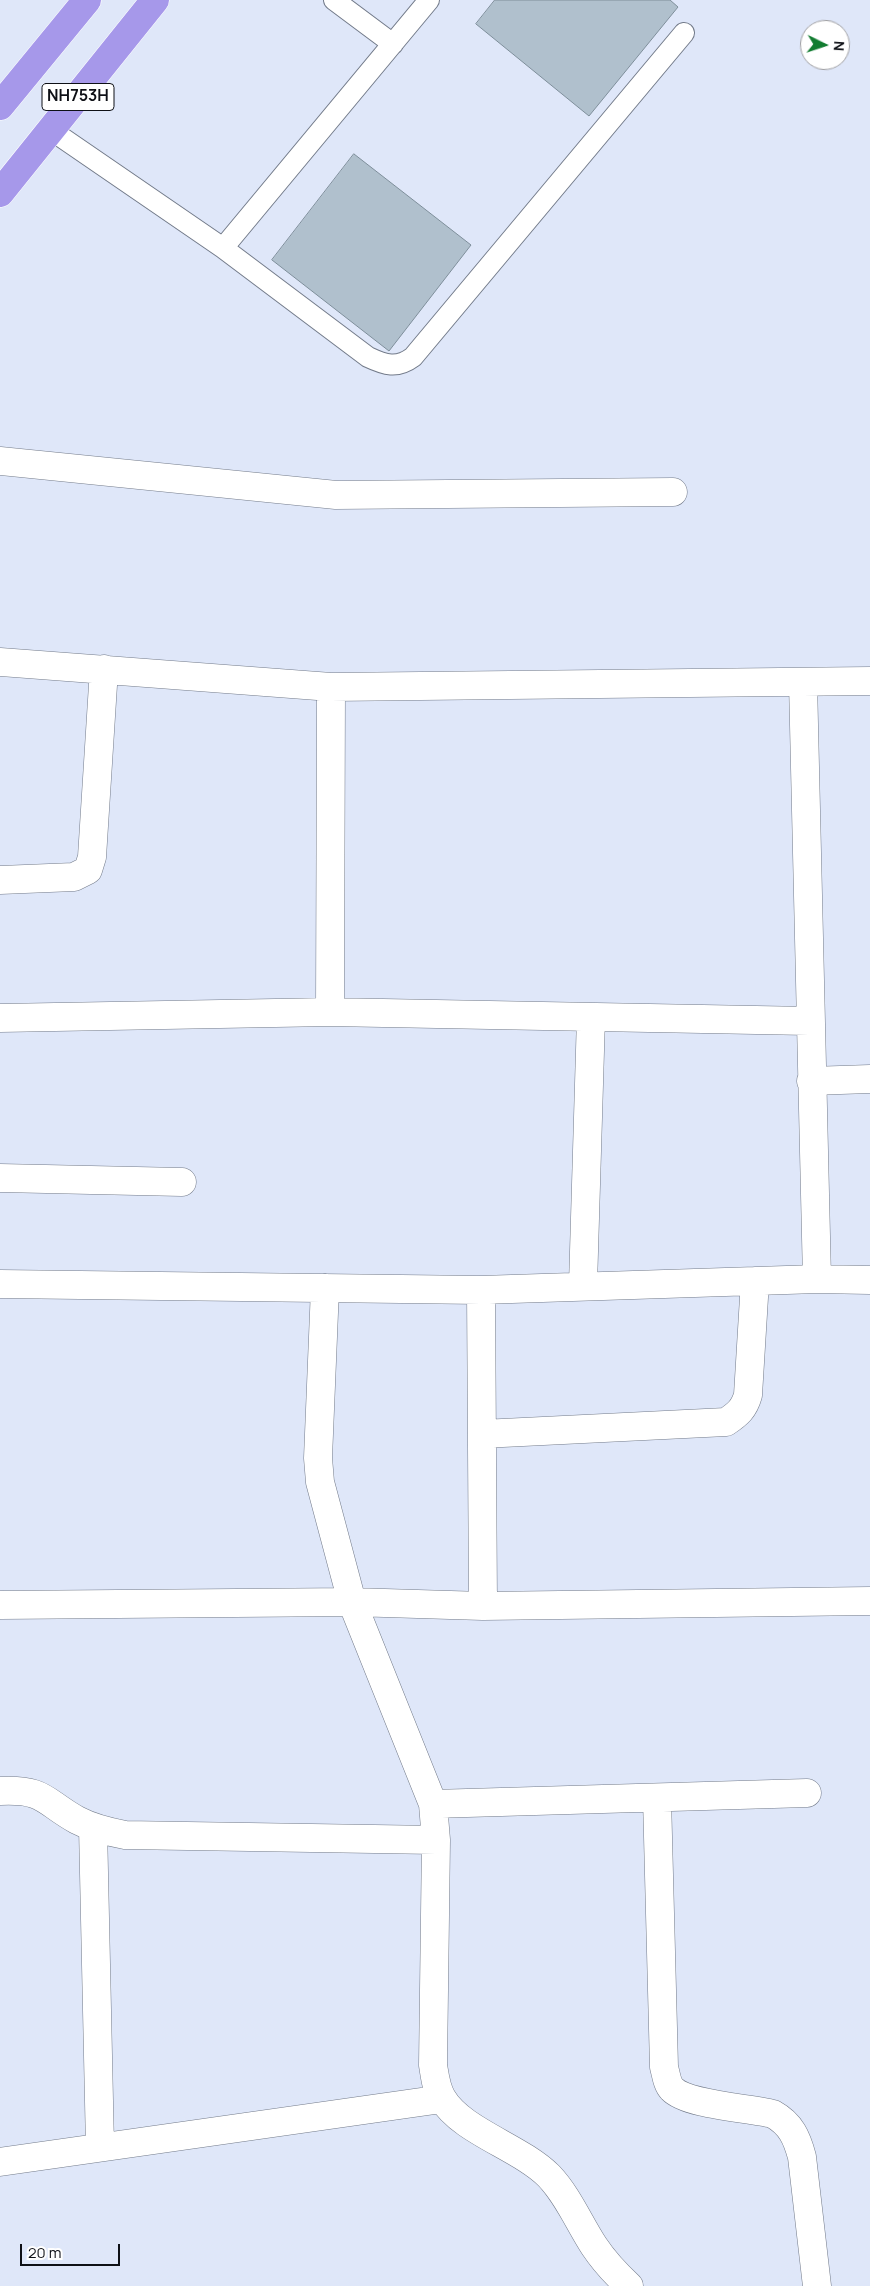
<!DOCTYPE html>
<style>
body{margin:0}
#map{position:relative;width:870px;height:2286px;overflow:hidden;background:#dfe7f9;font-family:Manrope,sans-serif}
canvas{display:block}
.north{position:absolute;left:800px;top:20px;width:50px;height:50px;box-sizing:border-box;background:#fff;border:1px solid #9f9fa2;border-radius:50%;rotate:94deg;font-size:14px;font-weight:700;line-height:20px;text-align:center;color:#0e1016}
.north::after{content:'';display:block;margin:auto;width:18px;height:22px;background:#127c31;clip-path:polygon(50% 0,100% 100%,50% 72%,0 100%)}
.scale{position:absolute;left:20px;top:2244px;width:100px;height:22px;box-sizing:border-box;border:2px solid #0e1016;border-top:0;padding-left:6px;font-size:15px;line-height:18px;white-space:nowrap;color:#0e1016;-webkit-text-stroke:4px #fff;paint-order:stroke}
</style>
<div id="map">
<canvas width="870" height="2286"></canvas>
<div class="north">N</div>
<div class="scale">20 m</div>
</div>
<script>
const ctx = document.querySelector('canvas').getContext('2d');
ctx.lineJoin = 'round';
function fillPath(path, color) {
  ctx.fillStyle = color;
  ctx.fill(path, 'evenodd');
}
function stroke(path, color, width, dash) {
  ctx.strokeStyle = color;
  ctx.lineWidth = width;
  ctx.lineCap = dash ? 'butt' : 'round';
  ctx.setLineDash(dash || []);
  ctx.stroke(path);
}
function drawText(font, color, halo, rows, align = 'center') {
  ctx.font = font + ' Manrope,sans-serif';
  ctx.lineWidth = 4;
  ctx.setLineDash([]);
  ctx.textBaseline = 'middle';
  ctx.strokeStyle = halo;
  ctx.fillStyle = color;
  for (const [text, x, y, turn = 0] of rows) {
    ctx.save();
    ctx.translate(x, y);
    ctx.rotate((+turn || 0) * Math.PI / 180);
    ctx.textAlign = isNaN(turn) ? turn : align;
    if (halo) ctx.strokeText(text, 0, 0);
    ctx.fillText(text, 0, 0);
    ctx.restore();
  }
}
const building = new Path2D(`
 M 495,0 L 670,0 L 678,7 L 589,116 L 476,24 Z
 M 354,154 L 471,245 L 389,351 L 272,260 Z`);
fillPath(building, '#b0c0cd');
stroke(building, '#7e8e9a', 1);
const service = new Path2D(`
 M 334,0 L 393,44
 M 51,130 L 223,248 L 368,357 C 385,365 397,369 413,357 L 684,33
 M 223,248 L 429,0`);
const minor = new Path2D(`
 M 0,461 L 336,495 L 673,492
 M 0,662 L 331,687 L 870,681
 M 803,682 L 817,1279
 M 0,880 L 74,877 L 88,870 L 92,857 L 104,669
 M 330,1012 L 331,687
 M 0,1018 L 330,1012 L 809,1021
 M 811,1081 L 870,1079
 M 0,1178 L 182,1182
 M 0,1284 L 481,1290 L 817,1279 L 870,1280
 M 583,1285 L 591,1017
 M 325,1288 L 318,1458 L 320,1482 L 352,1602 L 433,1804 L 436,1840 L 433,2065 C 435,2077 436,2088 442,2098 C 461,2131 520,2147 549,2176 C 568,2196 579,2223 594,2246 C 604,2261 616,2274 629,2286
 M 481,1290 L 483,1606
 M 482,1434 L 726,1422 C 738,1414 744,1409 748,1395 L 755,1281
 M 0,1605 L 352,1602 L 483,1606 L 870,1601
 M 0,1791 C 45,1789 43,1801 77,1820 C 92,1828 109,1832 125,1835 L 436,1840
 M 657,1798 L 664,2067 C 666,2074 667,2084 672,2089 C 687,2105 750,2108 773,2114 C 791,2124 797,2138 802,2157 L 817,2286
 M 433,1804 L 807,1793
 M 93,1827 L 100,2147
 M 0,2162 L 442,2099`);
const trunk = new Path2D(`
 M 0,106 L 87,0
 M 0,193 L 155,0`);
stroke(service, '#737b8a', 22);
stroke(minor, '#737b8a', 29);
stroke(trunk, '#fff', 29);
stroke(service, '#fff', 20);
stroke(minor, '#fff', 28);
stroke(trunk, '#a698ea', 28);
for (const [x, y, w] of [
 [78,97,72]
]) {
  const box = new Path2D();
  box.roundRect(x - w / 2, y - 13.5, w, 27, 4);
  ctx.fillStyle = '#fff';
  ctx.fill(box);
  stroke(box, '#0e1016', 1);
}
drawText('bold 16px', '#0e1016', null, [
 ["NH753H",78,97]
]);
</script>
